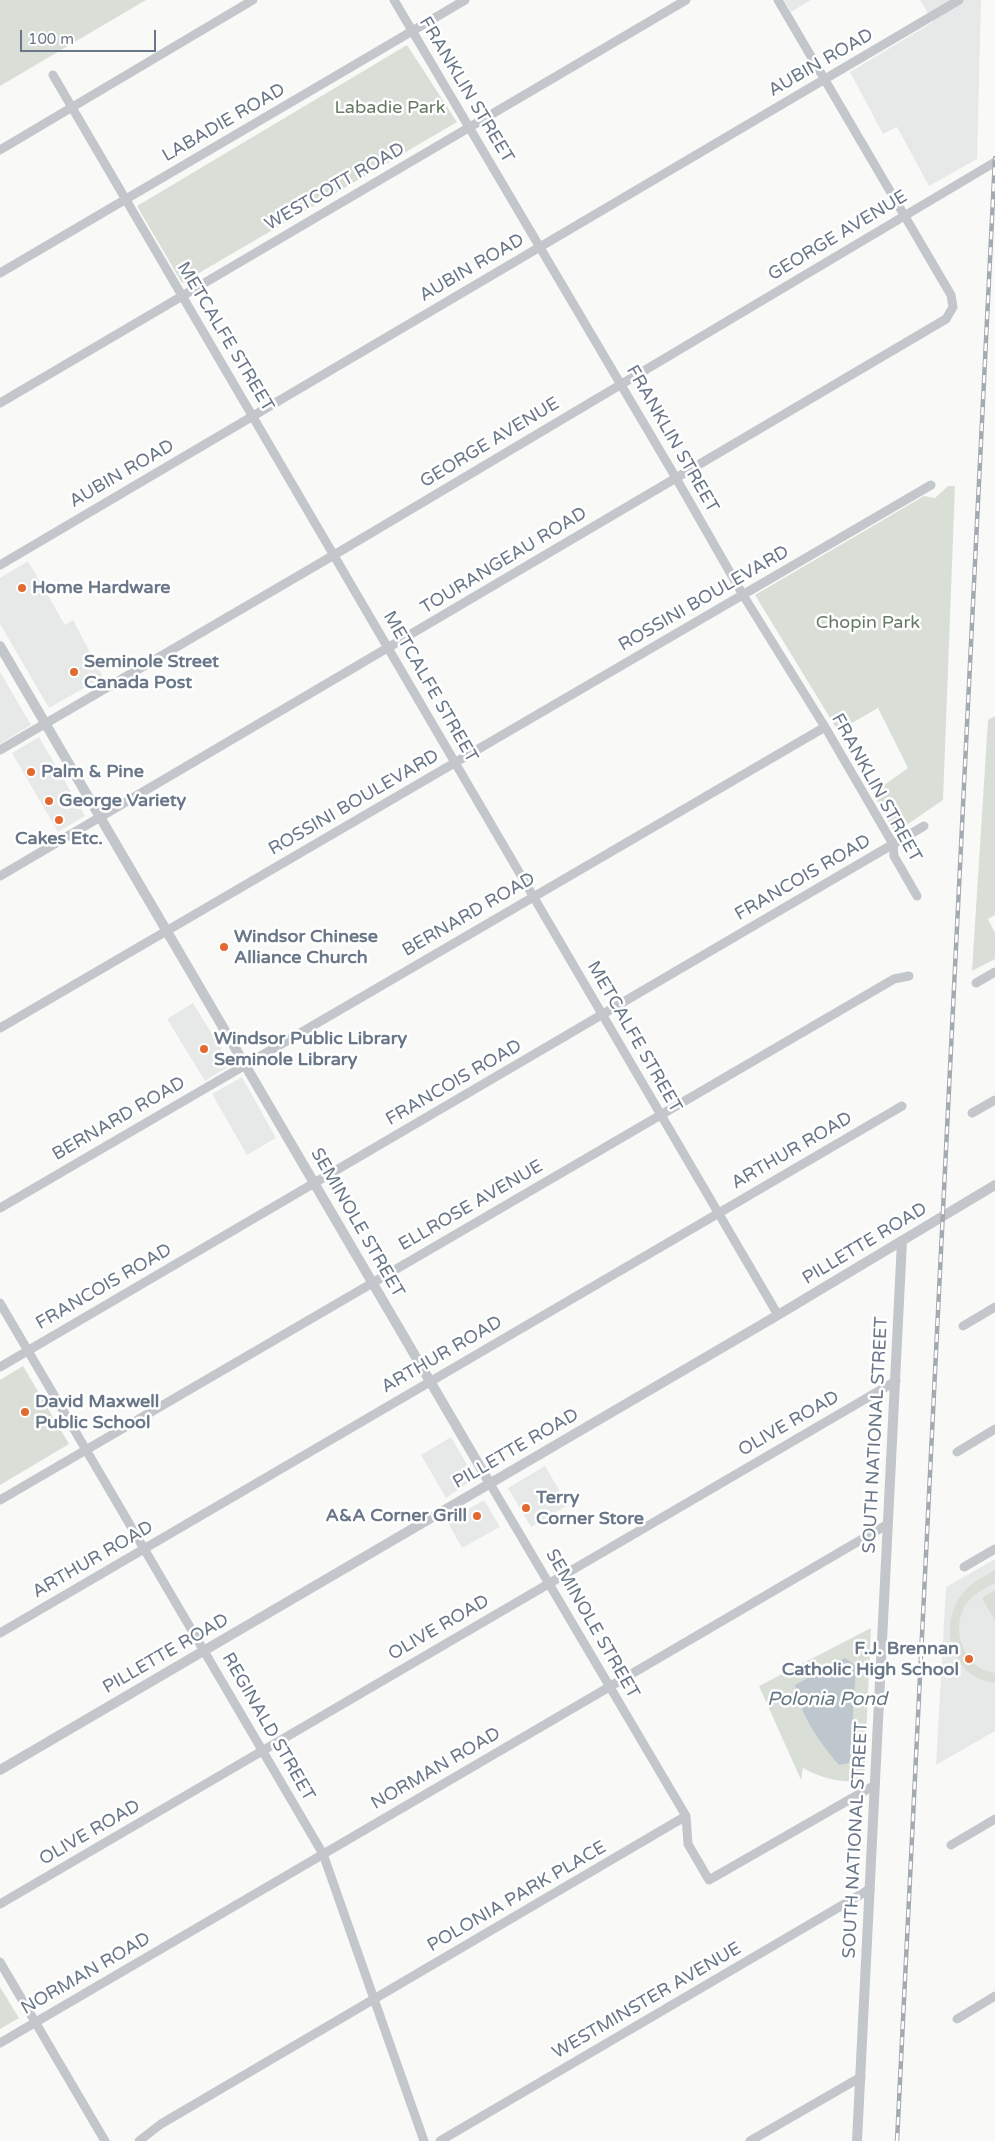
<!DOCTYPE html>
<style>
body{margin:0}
#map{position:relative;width:995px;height:2141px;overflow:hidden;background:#f9faf8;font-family:"Varela Round",sans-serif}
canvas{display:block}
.scale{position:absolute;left:20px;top:30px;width:136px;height:22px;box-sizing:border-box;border:2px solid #697788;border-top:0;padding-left:6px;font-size:15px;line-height:18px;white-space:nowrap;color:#697788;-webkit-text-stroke:4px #fff;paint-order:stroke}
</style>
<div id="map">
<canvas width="995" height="2141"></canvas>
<div class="scale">100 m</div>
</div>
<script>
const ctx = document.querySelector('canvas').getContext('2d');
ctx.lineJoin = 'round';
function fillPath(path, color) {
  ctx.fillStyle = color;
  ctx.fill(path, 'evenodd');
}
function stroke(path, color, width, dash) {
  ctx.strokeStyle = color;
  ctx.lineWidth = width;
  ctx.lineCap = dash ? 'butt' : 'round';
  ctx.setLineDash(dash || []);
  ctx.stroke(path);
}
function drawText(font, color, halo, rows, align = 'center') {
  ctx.font = font + ' "Varela Round",sans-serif';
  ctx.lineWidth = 5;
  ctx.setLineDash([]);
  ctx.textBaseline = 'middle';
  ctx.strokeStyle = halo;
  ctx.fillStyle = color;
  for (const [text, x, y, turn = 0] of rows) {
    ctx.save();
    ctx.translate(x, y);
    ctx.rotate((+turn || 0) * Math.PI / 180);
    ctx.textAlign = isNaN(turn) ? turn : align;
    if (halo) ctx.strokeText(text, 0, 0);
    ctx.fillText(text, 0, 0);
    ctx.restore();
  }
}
fillPath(new Path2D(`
 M 784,0 L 811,0 L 791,12 Z
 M 920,0 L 981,0 L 977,159 L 929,186 L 897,127 L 883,134 L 850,72 L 933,22 Z
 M 28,561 L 65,625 L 73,620 L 103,677 L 49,708 L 0,624 L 0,578 Z
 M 0,672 L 31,725 L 0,744 Z
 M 39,737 L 85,816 L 58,832 L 12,753 Z
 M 193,1003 L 231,1065 L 205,1081 L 167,1019 Z
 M 242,1077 L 276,1138 L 247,1155 L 212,1094 Z
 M 451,1437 L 472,1473 L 471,1481 L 446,1498 L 421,1455 Z
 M 545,1466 L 568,1505 L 531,1527 L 508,1488 Z
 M 484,1500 L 500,1527 L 462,1548 L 447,1521 Z
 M 995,1559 L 995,1731 L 936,1765 L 946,1587 Z`), '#e7e9e9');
fillPath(new Path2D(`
 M 0,0 L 146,0 L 0,86 Z
 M 407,45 L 457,122 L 182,283 L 137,206 Z
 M 948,486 L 955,486 L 943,800 L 895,833 L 873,793 L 908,768 L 878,708 L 838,731 L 755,595 L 924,496 L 935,498 Z
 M 995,716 L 995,915 L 988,919 L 995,933 L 995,959 L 972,971 L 988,720 Z
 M 23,1366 L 69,1444 L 0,1485 L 0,1380 Z
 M 995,1570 L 995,1583 C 985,1588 974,1594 967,1603 C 949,1628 963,1669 995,1673 L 995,1683 C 950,1677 937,1625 963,1593 C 971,1582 984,1577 995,1570 Z
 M 995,1590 L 995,1621 L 982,1598 Z
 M 871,1628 L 864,1781 C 843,1783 822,1779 803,1768 L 801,1780 L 759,1686 Z
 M 0,1987 L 19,2018 L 0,2029 Z`), '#d9dfd7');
fillPath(new Path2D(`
 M 845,1658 L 856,1666 L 850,1763 L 839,1765 C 819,1742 800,1715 795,1685 Z`), '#bec7cd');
stroke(new Path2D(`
 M 394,0 L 676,478 L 743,595 L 825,727 L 893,844 L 894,856 L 917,896
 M 53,75 L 778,1315
 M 0,150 L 253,0
 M 0,273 L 465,0
 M 0,403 L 686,0
 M 0,565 L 959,0
 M 0,750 L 334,555 L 995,162
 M 0,876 L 946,319 L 953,307 L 951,295 L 778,0
 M 976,983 L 995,972
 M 0,1028 L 931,485
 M 972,1113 L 995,1100
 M 0,1208 L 825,727
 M 0,1303 L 323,1854 L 424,2141
 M 963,1326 L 995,1307
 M 0,1367 L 924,826
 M 957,1452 L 995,1429
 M 489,1482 L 686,1816 L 688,1844 L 709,1880 L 875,1785
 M 0,1500 L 894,979 L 909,976
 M 964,1567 L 995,1549
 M 0,1633 L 902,1106
 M 951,1845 L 995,1819
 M 0,1904 L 896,1381
 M 0,1962 L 105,2141
 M 957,2019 L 995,1996
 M 0,2043 L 888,1524
 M 139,2141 L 161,2124 L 686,1816
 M 440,2141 L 870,1889
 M 750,2141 L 861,2077`), '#c3c7cb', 9);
stroke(new Path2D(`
 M 0,646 L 489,1482
 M 0,1770 L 778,1315 L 995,1185
 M 857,2141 L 902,1241`), '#c3c7cb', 10);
const rail = new Path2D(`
 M 897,2141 L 995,158`);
stroke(rail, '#a4aab1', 4.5);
stroke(rail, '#fff', 2.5, [8]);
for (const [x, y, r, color] of [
 [22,588,5,"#e2692f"],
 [74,672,5,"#e2692f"],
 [31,772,5,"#e2692f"],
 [49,801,5,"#e2692f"],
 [59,820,5,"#e2692f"],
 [224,947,5,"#e2692f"],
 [204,1049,5,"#e2692f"],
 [25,1412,5,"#e2692f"],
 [526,1508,5,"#e2692f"],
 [477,1516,5,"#e2692f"],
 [969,1659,5,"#e2692f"]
]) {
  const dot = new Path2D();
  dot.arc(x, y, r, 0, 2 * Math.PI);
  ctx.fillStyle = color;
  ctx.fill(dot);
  stroke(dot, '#fff', 2);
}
drawText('18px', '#697788', '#fff', [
 ["AUBIN ROAD",821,63,-30],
 ["FRANKLIN STREET",466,90,59],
 ["LABADIE ROAD",224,123,-30],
 ["WESTCOTT ROAD",335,187,-30],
 ["GEORGE AVENUE",838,236,-31],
 ["AUBIN ROAD",472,268,-30],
 ["METCALFE STREET",225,337,59],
 ["FRANKLIN STREET",672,439,60],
 ["GEORGE AVENUE",490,443,-31],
 ["AUBIN ROAD",122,474,-30],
 ["TOURANGEAU ROAD",504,561,-31],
 ["ROSSINI BOULEVARD",704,599,-30],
 ["METCALFE STREET",430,687,60],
 ["FRANKLIN STREET",876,788,61],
 ["ROSSINI BOULEVARD",354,803,-30],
 ["FRANCOIS ROAD",803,878,-30],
 ["BERNARD ROAD",469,915,-30],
 ["METCALFE STREET",634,1037,60],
 ["FRANCOIS ROAD",454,1083,-30],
 ["BERNARD ROAD",119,1119,-30],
 ["ARTHUR ROAD",792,1151,-30],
 ["ELLROSE AVENUE",471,1206,-30],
 ["SEMINOLE STREET",357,1223,60],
 ["PILLETTE ROAD",865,1244,-31],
 ["FRANCOIS ROAD",104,1287,-30],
 ["ARTHUR ROAD",442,1355,-30],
 ["OLIVE ROAD",789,1424,-30],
 ["SOUTH NATIONAL STREET",876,1435,-87],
 ["PILLETTE ROAD",516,1449,-30],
 ["ARTHUR ROAD",93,1560,-30],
 ["SEMINOLE STREET",592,1624,60],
 ["OLIVE ROAD",439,1628,-30],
 ["PILLETTE ROAD",166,1654,-30],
 ["REGINALD STREET",268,1727,60],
 ["NORMAN ROAD",436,1769,-30],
 ["OLIVE ROAD",90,1833,-30],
 ["SOUTH NATIONAL STREET",856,1840,-87],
 ["POLONIA PARK PLACE",517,1897,-30],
 ["NORMAN ROAD",86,1974,-30],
 ["WESTMINSTER AVENUE",647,2001,-30]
]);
drawText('18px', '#667a64', '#fff', [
 ["Labadie Park",390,108],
 ["Chopin Park",868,623]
]);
drawText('bold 18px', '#697788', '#fff', [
 ["Home Hardware",32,588],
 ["Seminole Street",84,662],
 ["Canada Post",84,683],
 ["Palm & Pine",41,772],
 ["George Variety",59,801],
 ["Cakes Etc.",59,839,"center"],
 ["Windsor Chinese",234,937],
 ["Alliance Church",234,958],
 ["Windsor Public Library",214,1039],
 ["Seminole Library",214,1060],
 ["David Maxwell",35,1402],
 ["Public School",35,1423],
 ["Terry",536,1498],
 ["Corner Store",536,1519],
 ["A&A Corner Grill",467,1516,"right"],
 ["F.J. Brennan",959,1649,"right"],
 ["Catholic High School",959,1670,"right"]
], 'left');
drawText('italic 19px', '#657883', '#fff', [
 ["Polonia Pond",827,1700]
]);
</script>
